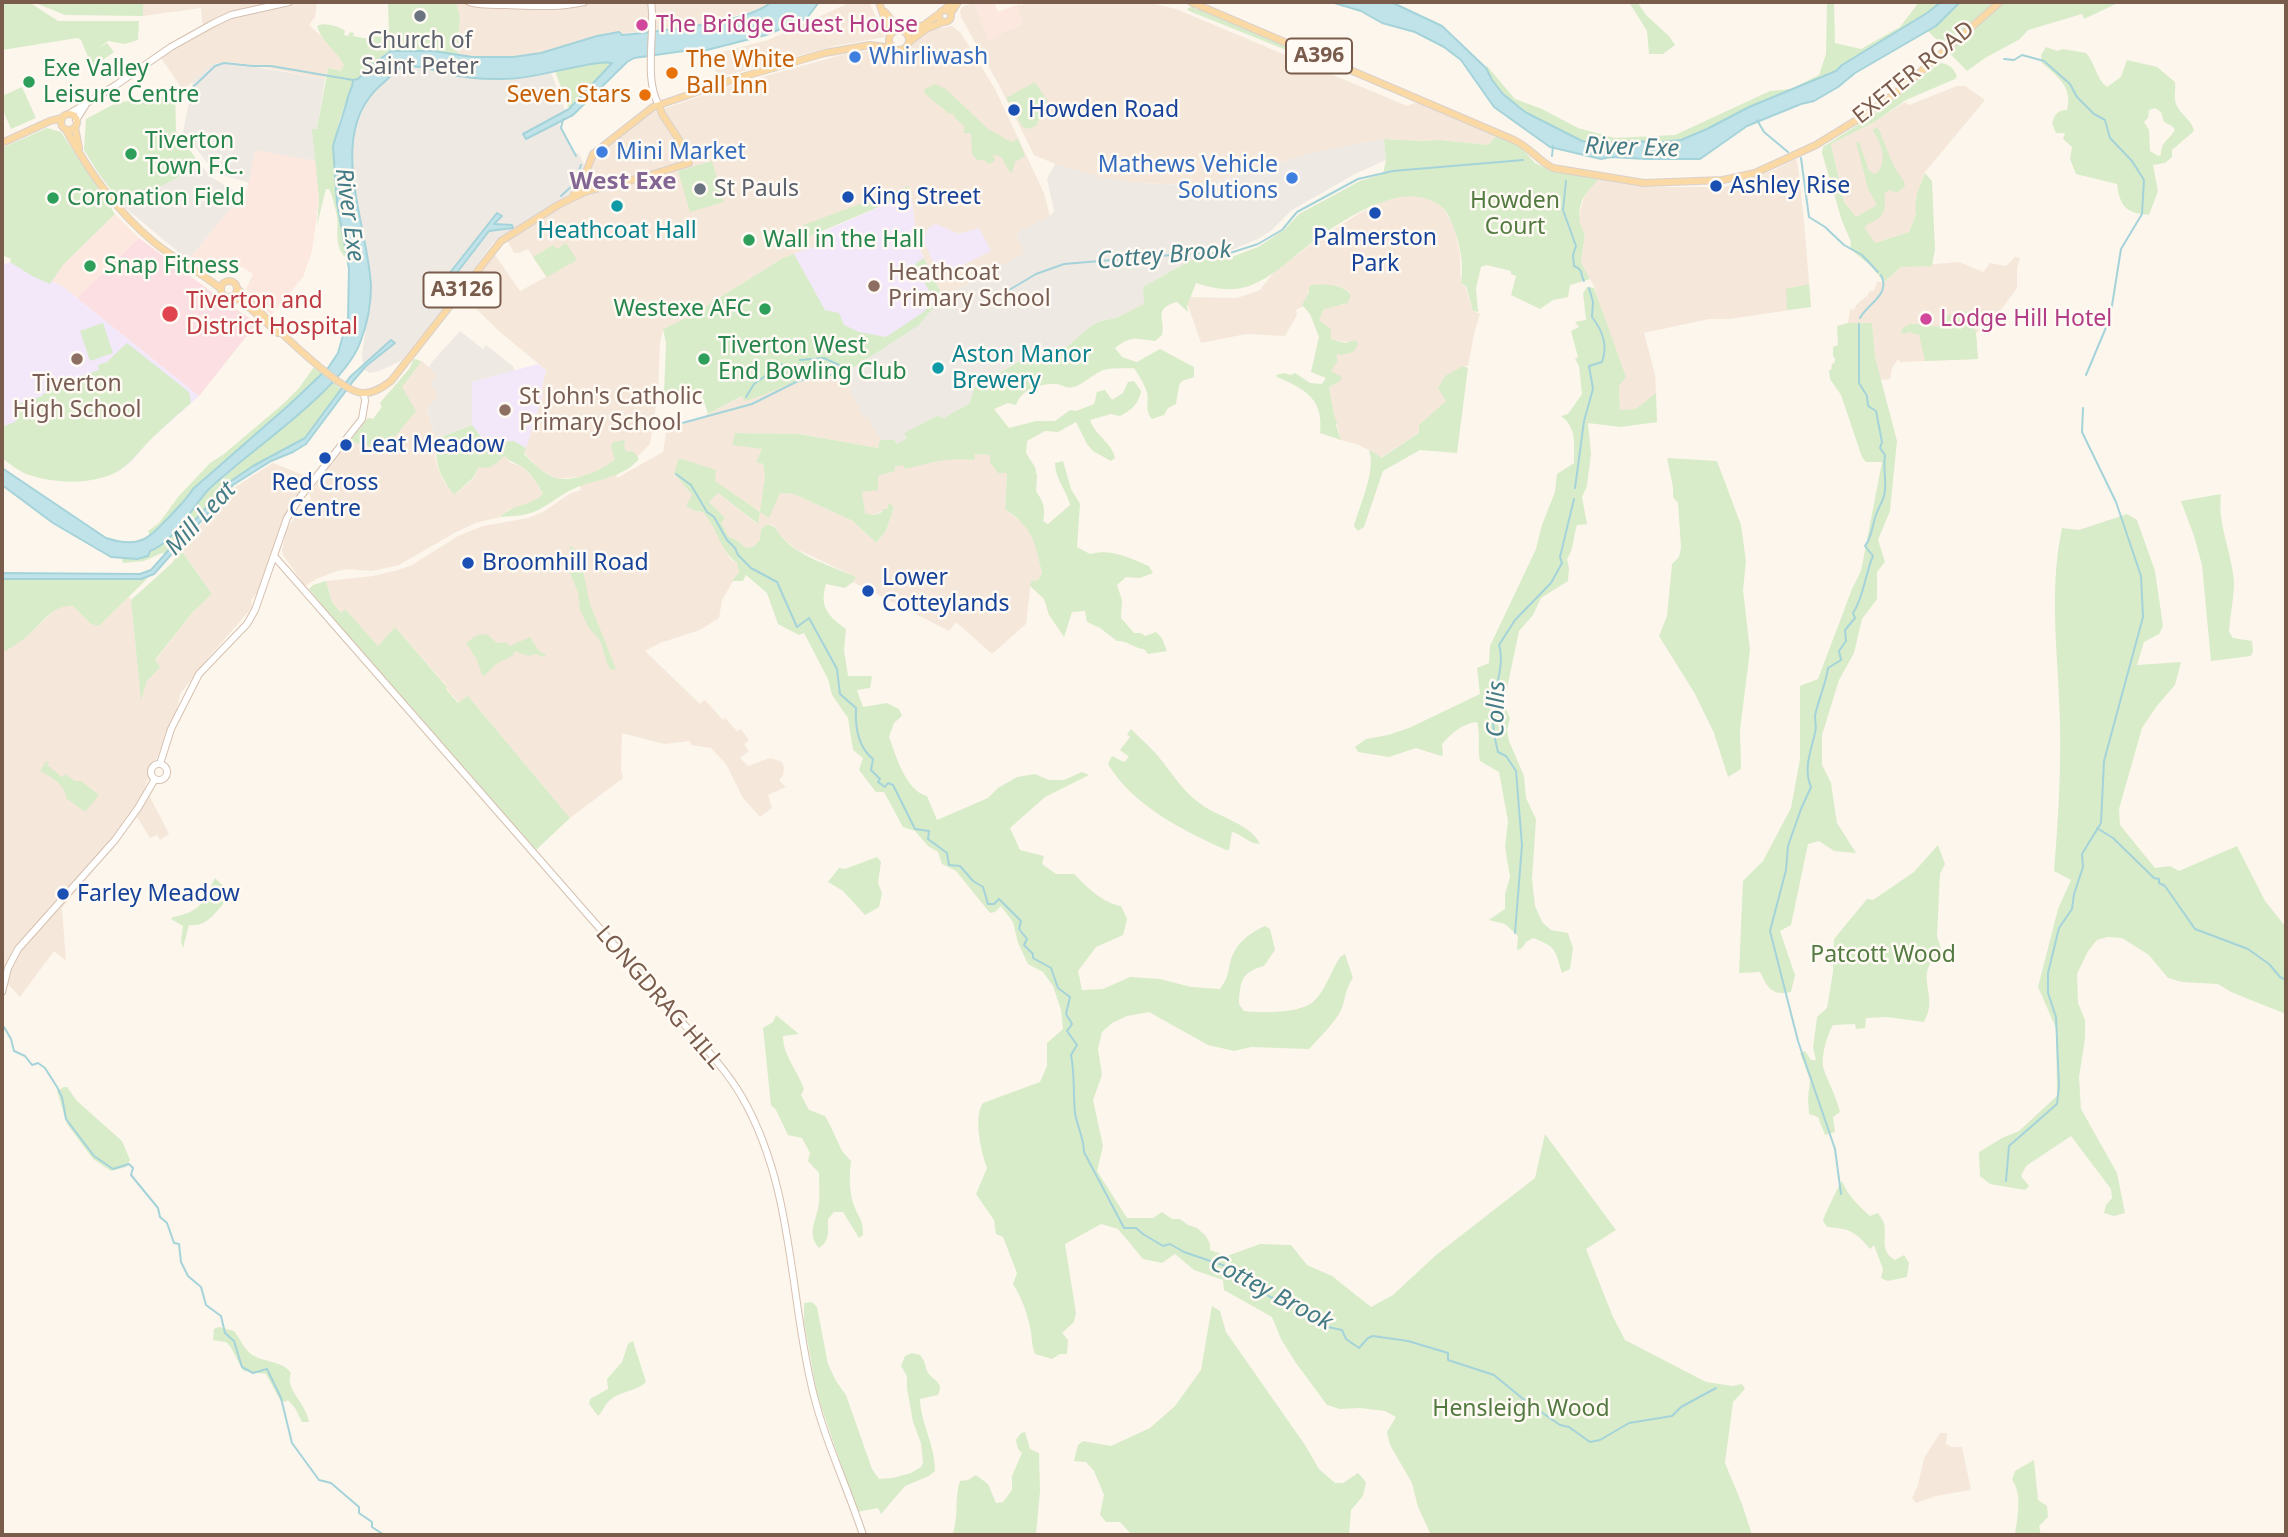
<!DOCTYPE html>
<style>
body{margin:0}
#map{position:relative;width:2288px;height:1537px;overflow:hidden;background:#fdf6ec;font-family:"Noto Sans",sans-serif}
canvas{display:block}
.frame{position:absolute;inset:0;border:4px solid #7a5c4d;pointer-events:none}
</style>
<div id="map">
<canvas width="2288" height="1537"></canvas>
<div class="frame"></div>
</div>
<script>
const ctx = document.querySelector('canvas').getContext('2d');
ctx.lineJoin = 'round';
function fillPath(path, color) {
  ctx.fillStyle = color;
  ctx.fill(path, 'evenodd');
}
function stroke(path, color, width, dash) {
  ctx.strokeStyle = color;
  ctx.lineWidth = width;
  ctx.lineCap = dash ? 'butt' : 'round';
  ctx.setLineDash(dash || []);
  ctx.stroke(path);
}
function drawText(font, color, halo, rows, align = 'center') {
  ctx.font = font + ' "Noto Sans",sans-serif';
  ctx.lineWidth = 5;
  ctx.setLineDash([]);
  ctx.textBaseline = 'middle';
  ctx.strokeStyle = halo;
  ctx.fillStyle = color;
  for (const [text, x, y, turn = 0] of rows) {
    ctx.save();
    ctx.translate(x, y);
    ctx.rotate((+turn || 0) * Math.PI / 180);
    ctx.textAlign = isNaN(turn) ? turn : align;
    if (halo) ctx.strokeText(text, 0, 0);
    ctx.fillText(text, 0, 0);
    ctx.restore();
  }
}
fillPath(new Path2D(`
 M 143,2 L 317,2 L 315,17 L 309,25 L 329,43 L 345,65 L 341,71 L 328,68 L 325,79 L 253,65 L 228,62 L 214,64 L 183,90 L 161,58 L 203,33 L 201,8 L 143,16 Z
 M 456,2 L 771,2 L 761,9 L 689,27 L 597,36 L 541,53 L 493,58 L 457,54 L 460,17 Z
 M 851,2 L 869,2 L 885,37 L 835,46 L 717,78 L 713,54 L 768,40 Z
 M 974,2 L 989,41 L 1000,33 L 1023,24 L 1016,5 L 1023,5 L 1023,2 L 1146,2 L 1176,9 L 1407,106 L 1417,102 L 1496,136 L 1488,145 L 1440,140 L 1421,141 L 1384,139 L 1312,153 L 1213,182 L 1186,185 L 1139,183 L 1104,178 L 1060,166 L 1034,155 L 1001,89 L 961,17 L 960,11 L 962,7 Z
 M 952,26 L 961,33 L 995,89 L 1044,193 L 1050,216 L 1016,233 L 1026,253 L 943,297 L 912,233 L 915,225 L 911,193 L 808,237 L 818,234 L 822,244 L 783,258 L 698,311 L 699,313 L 663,330 L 660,343 L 658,394 L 650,444 L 634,460 L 616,470 L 617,478 L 663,452 L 666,433 L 671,427 L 704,416 L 743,396 L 745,400 L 810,374 L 840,370 L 864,417 L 868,416 L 880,440 L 878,448 L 799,434 L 735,433 L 762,449 L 756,462 L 763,464 L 765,477 L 761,512 L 780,493 L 794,494 L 853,521 L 876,543 L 886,531 L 894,507 L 888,505 L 888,508 L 878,513 L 871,515 L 864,513 L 862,492 L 877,481 L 877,476 L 894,471 L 894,467 L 904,464 L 905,469 L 929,461 L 955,458 L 973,460 L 974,454 L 990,455 L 1007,473 L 1005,509 L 1027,527 L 1036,544 L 1042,573 L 1038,580 L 1031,581 L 1026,624 L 992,654 L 956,622 L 949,631 L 853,582 L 856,577 L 796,549 L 778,534 L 775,526 L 767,524 L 761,529 L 761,540 L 754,546 L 746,548 L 738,541 L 727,536 L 721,523 L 724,518 L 709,502 L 718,493 L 757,524 L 760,512 L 714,481 L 674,473 L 692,495 L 695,511 L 703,512 L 709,518 L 730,559 L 737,563 L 739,571 L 722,600 L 719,618 L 700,630 L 660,643 L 645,651 L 700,704 L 705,700 L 723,720 L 725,718 L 737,731 L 741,729 L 749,740 L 744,744 L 749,751 L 740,758 L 748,766 L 770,758 L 782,762 L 784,768 L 783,775 L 779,780 L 786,787 L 768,795 L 772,808 L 760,817 L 743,798 L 726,764 L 711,748 L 691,745 L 690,741 L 664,744 L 622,733 L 621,770 L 623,778 L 570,818 L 468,696 L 459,703 L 446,688 L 447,686 L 395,627 L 378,646 L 345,610 L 341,613 L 332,602 L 326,581 L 373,576 L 398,570 L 412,565 L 458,536 L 483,526 L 528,518 L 543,512 L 569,494 L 581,490 L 578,477 L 557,479 L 539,469 L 524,453 L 546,370 L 500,332 L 462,295 L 495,255 L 520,291 L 546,277 L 528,249 L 519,253 L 514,253 L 507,240 L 580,189 L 593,155 L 652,109 L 663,109 L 733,85 L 841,55 L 872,50 L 894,52 L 899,55 L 908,52 L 912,47 L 913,41 L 934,29 Z
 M 1957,86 L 1965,86 L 1985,100 L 1925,172 L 1917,193 L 1916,214 L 1909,232 L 1875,243 L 1844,202 L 1831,144 L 1876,121 L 1905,102 L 1909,105 Z
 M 1796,159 L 1798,166 L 1804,221 L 1811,307 L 1729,319 L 1709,319 L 1644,333 L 1655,374 L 1656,393 L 1636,410 L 1620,410 L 1619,386 L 1595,288 L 1581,262 L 1585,234 L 1579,226 L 1579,215 L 1585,194 L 1598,179 L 1645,187 L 1724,187 L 1772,171 Z
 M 1405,196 L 1420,196 L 1439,203 L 1445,211 L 1454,227 L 1460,253 L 1461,283 L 1465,286 L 1473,311 L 1480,314 L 1474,334 L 1468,366 L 1463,366 L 1444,380 L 1438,387 L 1447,401 L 1419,425 L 1419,433 L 1380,458 L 1377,454 L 1359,445 L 1341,440 L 1334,414 L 1329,387 L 1339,382 L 1331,371 L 1337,354 L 1350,343 L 1331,339 L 1331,329 L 1319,320 L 1324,309 L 1333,305 L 1344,305 L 1350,292 L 1338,286 L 1323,285 L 1310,287 L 1303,306 L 1296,310 L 1297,315 L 1285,336 L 1246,334 L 1201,343 L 1185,297 L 1237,298 L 1260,290 L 1273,273 L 1314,242 L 1360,213 L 1383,201 Z
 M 2015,257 L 2020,258 L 2017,268 L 2017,288 L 1998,314 L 1976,333 L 1978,359 L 1900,362 L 1898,359 L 1892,368 L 1890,379 L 1881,380 L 1874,357 L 1872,323 L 1848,323 L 1850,309 L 1854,310 L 1856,305 L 1867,296 L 1870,291 L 1874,291 L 1877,282 L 1884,282 L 1901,267 L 1959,262 L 1983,272 L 1990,263 L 2006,266 Z
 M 414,359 L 422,361 L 437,374 L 438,396 L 426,409 L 436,439 L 435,456 L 437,466 L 444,482 L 454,495 L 473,479 L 479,467 L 504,456 L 511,463 L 523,467 L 535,480 L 543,495 L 532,504 L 508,510 L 500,517 L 476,523 L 458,531 L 399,565 L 372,571 L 348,569 L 337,571 L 316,579 L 305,586 L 283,555 L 282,550 L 286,530 L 302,507 L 307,506 L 311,498 L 309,494 L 328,468 L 368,418 L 373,419 L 382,407 L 380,403 L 410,368 Z
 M 273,463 L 306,476 L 308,482 L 283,519 L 258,592 L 251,600 L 252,606 L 250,610 L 210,656 L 180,694 L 177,709 L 145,787 L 169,834 L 160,840 L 157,835 L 150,838 L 137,817 L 62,908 L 66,961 L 54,951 L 20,997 L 2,978 L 2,653 L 26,637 L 55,610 L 62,606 L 73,606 L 91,624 L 99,626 L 129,597 L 131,600 L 141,697 L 147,681 L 159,667 L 155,661 L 192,613 L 212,594 L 181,550 L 199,536 L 196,530 L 235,487 Z
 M 1940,1433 L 1947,1433 L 1946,1444 L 1952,1447 L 1962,1447 L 1971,1490 L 1936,1496 L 1916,1503 L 1912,1498 L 1918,1485 L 1924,1458 Z`), '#f5e8da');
fillPath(new Path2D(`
 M 974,2 L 994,2 L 998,12 L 1016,5 L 1023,24 L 1000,33 L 1001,35 L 988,41 Z
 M 255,149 L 316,161 L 319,199 L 312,251 L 303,277 L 271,315 L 246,289 L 253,274 L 242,267 L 229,276 L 188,260 L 247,189 Z
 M 115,214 L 139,238 L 77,298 L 62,286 L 51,281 L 63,265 Z`), '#fde8e0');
fillPath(new Path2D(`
 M 228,62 L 325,79 L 317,130 L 313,129 L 316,161 L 255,150 L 249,183 L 223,175 L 209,165 L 183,132 L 193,80 L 213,64 Z
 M 403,67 L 435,69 L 467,77 L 498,79 L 551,72 L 565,111 L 559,115 L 558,122 L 575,154 L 578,153 L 584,164 L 583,175 L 578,185 L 565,199 L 493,243 L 455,294 L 401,361 L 379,371 L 369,373 L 363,368 L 362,353 L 368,316 L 371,286 L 356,201 L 351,154 L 354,132 L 368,99 L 397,70 Z
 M 1384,139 L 1386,160 L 1355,174 L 1292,210 L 1272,230 L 1258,239 L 1232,250 L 1199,247 L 1198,256 L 1143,287 L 1145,304 L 1116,318 L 1100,321 L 1091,326 L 1050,361 L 1036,360 L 1032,353 L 975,388 L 970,403 L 944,418 L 905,434 L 907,438 L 897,444 L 894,440 L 880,440 L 868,417 L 864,418 L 842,375 L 918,326 L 943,297 L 1025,253 L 1016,233 L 1050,216 L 1054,211 L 1047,179 L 1055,164 L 1104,178 L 1139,183 L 1186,185 L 1213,182 L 1312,153 Z
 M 197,160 L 211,177 L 242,195 L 188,260 L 123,206 L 177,178 Z
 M 460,331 L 483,349 L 486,345 L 513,366 L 515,371 L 472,382 L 472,425 L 436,439 L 426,408 L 438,396 L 430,383 L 437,374 L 429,367 L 431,363 Z`), '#efe9e4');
fillPath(new Path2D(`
 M 911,193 L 915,225 L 912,233 L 943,297 L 918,326 L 842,375 L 824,312 L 794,254 L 822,244 L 818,234 Z
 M 936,224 L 959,234 L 979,228 L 991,251 L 947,273 L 942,270 L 937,271 L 923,239 L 929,227 Z
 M 11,262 L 50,283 L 51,281 L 62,286 L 199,396 L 149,441 L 131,462 L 117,472 L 79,481 L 46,479 L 22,472 L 2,458 L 2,265 Z
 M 538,364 L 546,370 L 542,387 L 543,394 L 526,448 L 514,441 L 485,442 L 472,425 L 472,382 Z`), '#f3e8fa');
fillPath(new Path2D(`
 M 139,238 L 217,296 L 216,300 L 225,306 L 228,304 L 257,323 L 199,396 L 77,298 Z`), '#fbdfe3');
fillPath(new Path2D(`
 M 2,2 L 29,2 L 58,21 L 139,21 L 138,40 L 124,44 L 108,41 L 99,48 L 107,43 L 114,52 L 89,70 L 85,59 L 88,57 L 81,40 L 77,38 L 2,50 Z
 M 33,2 L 143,2 L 143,16 L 65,15 Z
 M 388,2 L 456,2 L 460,17 L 457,54 C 442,52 404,47 391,51 C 380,54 353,83 349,94 C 345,105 339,119 337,131 C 336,137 337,140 333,146 L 337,203 L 348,259 C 333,249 339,231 337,216 C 335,207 333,197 329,189 L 326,189 L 317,225 L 319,199 L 312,129 L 317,129 L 328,68 L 341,71 L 344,65 C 337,51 321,41 317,26 C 324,22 338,26 345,31 L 344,35 L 348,36 L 350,32 L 354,33 L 353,36 L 369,39 L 371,36 L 389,37 Z
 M 1629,2 L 1637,2 L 1647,16 L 1669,36 L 1675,45 L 1663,54 L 1649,54 L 1647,31 Z
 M 1827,2 L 1834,2 L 1835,43 L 1861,49 L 1900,27 L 1919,2 L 1941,2 L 1927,13 L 1842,65 L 1836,71 L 1749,107 L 1707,129 L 1680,140 L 1662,142 L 1618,141 L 1602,145 L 1582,141 L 1526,113 L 1503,94 L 1492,80 L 1486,68 L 1487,66 L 1515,99 L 1542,109 L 1578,128 L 1615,138 L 1675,135 L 1770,91 L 1791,89 L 1819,75 L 1826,54 Z
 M 1960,2 L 2120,2 L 2084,19 L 2082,14 L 2028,30 L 2020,39 L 1985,58 L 1967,71 L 1928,31 L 1939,23 Z
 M 1192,6 L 1197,10 L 1198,8 L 1325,62 L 1326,66 L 1189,11 L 1187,9 Z
 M 2046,47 L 2057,51 L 2063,49 L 2086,53 C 2095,63 2097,80 2107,87 L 2121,77 L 2127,60 L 2157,67 L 2175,82 C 2176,91 2173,98 2177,106 C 2182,116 2192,120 2194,131 L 2172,150 L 2172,157 L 2165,163 L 2153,165 L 2158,191 L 2149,215 C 2125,213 2120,206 2117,184 L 2076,174 L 2070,159 L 2072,147 L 2063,139 L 2065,133 L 2056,133 L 2052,123 C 2055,115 2057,110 2067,110 C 2073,87 2058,77 2042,63 L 2041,55 ZM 2155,108 L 2161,112 L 2164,122 L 2172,126 L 2175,130 C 2169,140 2161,141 2161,155 L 2158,156 L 2150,151 L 2149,130 L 2144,122 L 2148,118 L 2149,110 Z
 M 609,61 L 612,63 L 569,109 L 555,71 Z
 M 1939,63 C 1949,63 1953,68 1957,76 L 1955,79 L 1906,100 L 1876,121 L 1831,144 L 1844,202 L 1856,217 L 1877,205 L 1868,189 L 1856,142 L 1859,142 L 1869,171 L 1876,174 C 1888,163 1882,142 1872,130 L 1878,127 C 1883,140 1888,153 1894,166 C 1897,174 1903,176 1905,186 L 1897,193 L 1890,190 L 1885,193 C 1884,197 1885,201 1885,205 C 1885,218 1873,221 1864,227 L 1875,243 L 1909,232 L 1916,214 L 1915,208 L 1917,193 L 1925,173 L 1932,181 L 1935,249 L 1932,266 L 1901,267 L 1884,282 L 1870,265 L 1850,249 L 1851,242 L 1842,221 L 1822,153 L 1823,147 L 1881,110 Z
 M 1035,82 L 1047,100 L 1036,126 L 1026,129 L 1021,125 L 1015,111 L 1006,98 Z
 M 935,84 L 946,89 L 987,128 L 1011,142 L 1018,139 L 1025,156 L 1015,162 L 1012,173 C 1003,167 1006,154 993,155 L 995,161 L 989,164 L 984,160 L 977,160 L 972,154 L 971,133 L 963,133 L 965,127 L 954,117 L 953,113 L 949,114 C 941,106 932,101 924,92 L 925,89 Z
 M 22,87 L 36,118 L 11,129 L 2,108 L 2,96 Z
 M 175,89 L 176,131 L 197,160 L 177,178 L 123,206 L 99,174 L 84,150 L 86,119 L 116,103 L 146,98 L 153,94 L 154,97 L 159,98 Z
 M 47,128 L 61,132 L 115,214 L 63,265 L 50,284 L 32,276 L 10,262 L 11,259 L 2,255 L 2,148 Z
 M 1496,136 L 1519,145 L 1535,163 L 1550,170 L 1598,179 C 1595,184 1591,187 1587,192 C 1578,204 1576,222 1585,234 L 1581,262 L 1590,279 L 1570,285 L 1568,297 L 1553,300 L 1540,309 L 1511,295 L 1516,276 L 1511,274 L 1511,271 L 1486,265 L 1481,267 L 1476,288 L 1478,312 L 1473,311 L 1466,286 L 1461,283 C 1465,261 1458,235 1448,215 C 1443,206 1437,203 1427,199 C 1394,186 1337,223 1310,244 C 1294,256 1277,273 1258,282 C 1238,293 1217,290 1196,283 L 1187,306 L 1188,312 L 1177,302 C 1152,309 1166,319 1162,335 L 1155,341 C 1135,339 1132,335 1115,348 L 1122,357 L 1137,362 L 1160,349 L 1194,367 L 1194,377 L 1182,381 L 1179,386 L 1176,404 L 1168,408 L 1164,415 L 1152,419 C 1143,408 1151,400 1146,390 C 1144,383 1138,374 1134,368 C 1124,369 1110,367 1101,371 C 1092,375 1083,385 1073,387 C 1066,389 1063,385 1057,384 C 1041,383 1021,389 1016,405 L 1008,403 L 994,409 L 1009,428 L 1036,421 L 1055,421 L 1070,410 L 1076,411 L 1094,404 L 1097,392 L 1105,390 L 1112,400 L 1123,393 L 1128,382 L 1134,381 L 1141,391 C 1139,404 1131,410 1120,416 L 1111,414 L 1090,420 C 1095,435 1112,443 1115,458 L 1111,461 L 1093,451 L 1087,444 L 1076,422 L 1058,432 L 1045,431 L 1027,441 L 1026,453 L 1035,467 L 1037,476 L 1036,491 C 1043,501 1046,509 1043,521 L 1048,524 L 1070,505 C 1067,491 1055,479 1055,463 L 1063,461 L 1071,489 L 1080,504 L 1077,547 L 1090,554 C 1111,548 1130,558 1149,566 L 1153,573 L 1140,578 L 1126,577 L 1117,585 L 1122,600 L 1121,618 L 1134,633 L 1141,633 L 1145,636 L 1156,632 L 1162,638 L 1167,651 L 1148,654 L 1144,649 C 1133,648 1127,640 1117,641 L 1100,628 L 1087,622 L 1085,611 L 1072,612 L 1064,637 L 1049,615 L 1044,599 L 1030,586 L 1031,581 L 1038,580 L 1042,573 C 1035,542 1033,528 1005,509 L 1007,473 L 998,473 L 990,462 L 990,455 L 975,454 L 974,460 C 948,457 929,463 905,469 L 903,465 L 894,467 L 895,471 L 878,476 L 878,490 L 862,492 L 865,513 C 871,516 876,515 882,512 L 882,510 L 888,508 L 888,504 L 890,504 L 894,507 L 886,531 L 876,543 L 853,521 L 794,494 L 780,493 L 769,518 L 760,512 L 765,477 L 763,464 L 756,462 L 762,449 L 732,445 L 735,433 L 799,434 L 878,448 L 880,440 L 894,440 L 897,444 L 907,438 L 904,433 L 937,416 L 944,418 L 970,403 L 974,388 L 1033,353 L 1036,360 L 1050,361 L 1091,326 L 1100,321 L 1116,318 L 1144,304 L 1143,287 L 1198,256 L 1229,258 L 1258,247 L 1284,230 L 1299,214 L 1360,181 L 1383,174 L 1386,160 L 1384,139 L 1421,141 L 1440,140 L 1488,145 Z
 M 712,161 L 724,202 L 690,212 L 678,171 Z
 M 909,186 L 911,193 L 808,237 L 803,225 Z
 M 566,243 L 577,260 L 547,277 L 533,257 L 553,245 L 557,249 Z
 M 794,254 L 825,310 L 839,313 L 844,325 L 859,332 L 886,337 L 922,313 L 935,300 L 924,282 L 913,273 L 916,263 L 924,258 L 943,297 L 918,326 L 842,375 L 840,370 C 805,372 778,392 745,401 L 742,396 L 708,414 L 700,389 L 665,396 L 664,393 L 666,343 L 663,329 L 698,313 L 698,311 L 783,258 Z
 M 1809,284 L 1811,307 L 1787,310 L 1786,289 Z
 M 1312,285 C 1325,284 1343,284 1351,295 L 1348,303 L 1324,309 L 1319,320 L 1331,329 L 1331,339 L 1345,343 L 1355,340 L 1358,344 L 1353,352 L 1342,355 L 1337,354 L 1337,362 L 1331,371 L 1342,377 L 1339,382 L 1329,387 L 1334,414 L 1337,423 L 1336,425 L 1341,440 L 1320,433 C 1324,399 1305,389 1277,377 L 1276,375 L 1284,373 L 1291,375 L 1295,373 L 1310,383 L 1322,384 L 1326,378 L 1311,372 L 1319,337 L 1310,314 L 1302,305 L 1309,292 L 1309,287 Z
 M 1587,287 L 1594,288 L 1626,377 L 1619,386 L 1620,410 L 1636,409 L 1656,393 L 1657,422 L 1621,427 L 1588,423 L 1591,454 L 1587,486 L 1582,497 L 1587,524 L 1577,525 C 1573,537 1574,549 1567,559 L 1569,568 L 1568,581 L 1541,598 L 1533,615 L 1519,631 L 1505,698 L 1505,706 L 1510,718 L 1507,730 L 1509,741 L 1524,776 L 1526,798 L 1536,819 L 1532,879 L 1535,906 L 1542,922 L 1551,930 L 1568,933 L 1573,948 L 1570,969 L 1562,973 C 1555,950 1557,947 1533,938 L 1526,942 L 1522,948 L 1517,950 L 1518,936 L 1505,924 L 1489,920 L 1505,909 L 1505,894 L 1510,877 L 1505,847 L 1508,821 L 1499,772 L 1480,761 C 1477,748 1481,735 1477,722 C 1461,724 1452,733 1442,744 L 1443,755 L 1441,756 L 1416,748 L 1389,757 L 1358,752 L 1355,747 L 1366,739 L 1388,735 L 1409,728 L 1480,694 L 1477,668 L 1489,663 L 1490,646 L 1536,549 L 1542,525 L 1555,492 L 1557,474 L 1574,463 C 1574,445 1577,427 1561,416 L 1568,414 L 1582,394 L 1579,366 L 1575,359 L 1578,357 L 1571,331 L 1579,327 L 1575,322 L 1586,320 L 1583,293 Z
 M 1967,311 L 1976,333 L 1978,359 L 1925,361 L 1919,335 L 1909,332 L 1904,334 L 1901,331 C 1908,319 1925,326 1938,327 L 1945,316 Z
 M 103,323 L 113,353 L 90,361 L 80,331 Z
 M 1848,323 L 1872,323 L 1875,357 L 1897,441 L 1890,511 L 1878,540 L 1885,562 L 1877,572 L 1877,599 L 1862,619 L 1854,653 L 1839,680 L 1822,735 L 1822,765 L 1831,783 L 1837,823 L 1856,853 L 1834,851 L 1819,841 L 1808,844 L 1791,925 L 1780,931 L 1795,975 L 1791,992 C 1771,996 1768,988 1760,972 L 1739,973 L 1743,881 L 1763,861 L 1791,808 L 1800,759 L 1800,686 L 1818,679 L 1852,589 L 1861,571 L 1882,462 L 1866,462 L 1862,457 L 1841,395 L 1830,379 L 1829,370 L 1831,370 L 1832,364 L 1835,362 L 1835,358 L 1833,357 L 1833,347 L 1838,345 L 1837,326 Z
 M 127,343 L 189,392 L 191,403 C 177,415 163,427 150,440 C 140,450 132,462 120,470 C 95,486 50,484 24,473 C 16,469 9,463 2,458 L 2,427 L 15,422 L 16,419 L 12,406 L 42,396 L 51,386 L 99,370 L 98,365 L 107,362 Z
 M 416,359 L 421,362 L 402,387 L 416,411 L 384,450 L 352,442 L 351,439 L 368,418 L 373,419 L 382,407 L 380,403 L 410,368 L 413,360 Z
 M 1463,366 L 1468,368 L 1457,453 L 1420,450 L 1383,471 L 1364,527 L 1358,531 L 1354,526 C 1360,504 1376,472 1369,450 L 1377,454 L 1381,458 L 1419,433 L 1419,425 L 1446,401 L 1438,388 L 1445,376 Z
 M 314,367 L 322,374 L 289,405 L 193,489 L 188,497 L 150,536 L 148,531 L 159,523 L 178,497 L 210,463 L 224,454 L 283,404 L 299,388 Z
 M 332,381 L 341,389 L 305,438 L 253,466 L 228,483 L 165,554 L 162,553 L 144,561 L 123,563 L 122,559 L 137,559 L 176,530 L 210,489 L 313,401 Z
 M 472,425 L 485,442 L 514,441 L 526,448 L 524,454 C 533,463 543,474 556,478 C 572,483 604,470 615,459 L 611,447 L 613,442 L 625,440 L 624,447 L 626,451 L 634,452 L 639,459 C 623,478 597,479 575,488 C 558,495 545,510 527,514 C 519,516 509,516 500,517 C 512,505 530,506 543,494 C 538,485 533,476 525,469 C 519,464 511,463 504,456 C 496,464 491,470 479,467 L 473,478 L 454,495 C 439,475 435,464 436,439 Z
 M 679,458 L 716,470 L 715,481 L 760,512 L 758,524 L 718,493 L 709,502 L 725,518 L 721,523 L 728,536 L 738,541 L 746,548 L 754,546 L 760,540 L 761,529 L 767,524 L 775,527 C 788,554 830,565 856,577 L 853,582 L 845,588 L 826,584 C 819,607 828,616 846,629 L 844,650 L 848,676 L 872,676 L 870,688 L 857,690 L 863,707 L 887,703 L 899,709 L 902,716 L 894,723 L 889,737 C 896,756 906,791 927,796 L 937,820 L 988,798 L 998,788 L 1017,777 L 1035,774 L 1049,780 L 1064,780 L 1082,772 L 1089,775 L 1045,797 L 1010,828 L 1020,850 L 1044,856 L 1042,864 L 1056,874 L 1074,874 C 1088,888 1101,902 1121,906 L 1127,919 L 1123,935 L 1096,947 L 1078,971 L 1082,990 L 1103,989 L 1130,977 L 1160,979 L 1191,987 L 1220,989 C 1232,973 1227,965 1234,952 C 1241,939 1252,932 1265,926 L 1270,929 L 1275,950 L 1264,966 C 1241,972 1240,982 1239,1004 L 1244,1011 C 1262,1013 1302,1014 1315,1000 C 1324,992 1333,968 1340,957 L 1345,954 L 1353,978 C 1344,991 1346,999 1341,1010 C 1334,1024 1320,1037 1309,1049 L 1251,1047 L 1234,1051 L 1208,1045 L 1149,1012 L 1127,1016 L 1112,1023 L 1102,1032 L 1098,1049 L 1102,1075 L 1093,1100 L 1103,1146 L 1097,1171 L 1127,1218 L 1153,1218 L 1162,1212 L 1172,1219 L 1180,1219 L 1188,1225 L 1197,1228 L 1206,1236 L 1210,1244 L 1210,1250 L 1227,1256 L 1260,1244 L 1291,1245 L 1307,1265 L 1332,1276 L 1371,1307 L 1393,1295 L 1436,1255 L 1535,1178 L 1545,1134 L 1616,1230 L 1586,1249 L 1613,1317 L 1625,1340 L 1706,1382 L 1733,1386 L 1742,1384 L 1745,1389 L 1733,1402 L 1725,1463 L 1742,1504 L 1752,1535 L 1431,1535 L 1418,1507 L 1412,1483 L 1390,1445 L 1387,1432 L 1396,1417 L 1385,1411 L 1360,1408 L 1340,1409 L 1327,1405 L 1296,1363 L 1281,1339 L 1272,1317 L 1224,1290 L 1223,1280 L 1194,1270 L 1175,1254 L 1162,1263 L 1143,1259 L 1118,1229 L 1101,1224 L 1065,1244 L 1076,1313 L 1074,1322 L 1062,1333 L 1068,1340 L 1067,1354 L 1060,1354 L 1052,1359 L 1035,1354 C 1032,1346 1032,1340 1031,1332 C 1028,1315 1022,1298 1013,1284 L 1017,1273 L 1003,1237 L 996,1234 L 994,1220 L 976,1194 L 987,1168 C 981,1152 973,1117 983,1103 L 1040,1082 L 1047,1066 L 1047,1043 L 1063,1029 L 1061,1010 L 1053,986 L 1043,972 L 1028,964 L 1018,943 L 1013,922 L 1001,906 L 995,912 L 990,913 L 956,871 L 942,864 L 938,852 L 928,846 L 915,831 L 903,827 L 884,792 L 876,792 L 859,770 L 863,758 L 853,750 L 848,718 L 832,695 L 828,679 L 804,633 L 799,635 L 778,624 L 767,593 L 746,575 L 743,581 L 732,581 L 739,572 L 737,563 C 720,551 717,527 703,512 L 695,511 L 686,506 L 692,495 L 674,473 Z
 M 1667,458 L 1717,461 L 1741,525 L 1746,561 L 1743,590 L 1750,650 L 1740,730 L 1741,769 L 1728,777 L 1714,733 L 1695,694 L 1659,636 L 1667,616 L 1672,564 L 1679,557 L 1681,547 L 1678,503 L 1673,497 L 1673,487 Z
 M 2221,494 C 2217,523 2232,553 2234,582 C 2234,598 2230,616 2229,632 L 2233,638 L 2252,641 L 2253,651 L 2251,656 L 2211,661 L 2202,565 L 2194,536 L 2181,501 Z
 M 2127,514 L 2137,520 L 2155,571 L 2163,626 L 2159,634 L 2144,642 L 2137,665 L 2181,662 L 2175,685 L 2156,707 L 2142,728 L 2119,809 L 2120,825 L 2155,868 L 2170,866 L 2179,871 L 2237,846 L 2265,901 L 2286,927 L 2286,1014 L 2231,992 L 2218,984 L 2182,982 L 2168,978 L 2149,955 L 2122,938 L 2108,937 L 2097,940 L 2088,951 L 2077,974 L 2078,1003 L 2085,1020 L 2085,1039 L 2079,1077 L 2081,1109 L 2117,1173 L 2125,1213 L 2114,1216 L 2104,1213 L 2106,1205 L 2112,1198 L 2111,1189 L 2071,1136 L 2026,1166 L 2021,1176 L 2029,1186 L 2025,1190 L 1990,1184 L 1980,1176 L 1979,1152 L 2002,1138 L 2019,1131 L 2057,1096 L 2056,1028 L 2038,987 L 2058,909 L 2071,880 L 2054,871 C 2058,823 2061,774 2060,726 C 2059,661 2048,593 2062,528 L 2079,530 Z
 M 570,546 L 579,552 L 590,604 L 616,669 L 611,670 L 608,666 L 600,640 L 589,628 L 580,610 L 578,592 L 568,568 Z
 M 181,550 L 212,594 L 192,613 L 155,660 L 160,667 L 147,681 L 141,700 L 131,600 L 172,563 Z
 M 149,577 L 99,626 L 91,624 L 73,606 C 53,604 40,626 26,637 C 19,643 10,648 2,653 L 2,579 L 141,579 Z
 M 326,581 L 332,602 L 341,613 L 345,609 L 378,646 L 395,627 L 447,687 L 446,689 L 458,703 L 468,696 L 570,818 L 536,850 L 371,666 L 309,589 L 313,585 Z
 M 482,634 L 488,635 L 497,643 L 505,642 L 510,646 L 530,637 L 538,650 L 546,655 L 543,657 L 536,654 L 528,656 L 515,651 L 512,656 L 496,664 L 483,677 L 476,658 L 466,643 L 474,637 Z
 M 1131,729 C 1140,738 1150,747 1158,756 C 1172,773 1183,792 1202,805 C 1219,817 1252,825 1260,844 C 1249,844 1242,834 1232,832 L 1229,850 L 1226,850 C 1184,831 1133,806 1108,764 L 1112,756 L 1124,762 L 1129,757 L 1120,750 L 1130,737 L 1127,734 Z
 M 46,761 L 49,762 L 47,765 L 62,777 L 65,774 L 75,781 L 81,781 L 99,795 L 85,812 L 66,798 C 66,784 50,777 40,771 Z
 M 1938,845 L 1945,864 L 1940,874 L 1937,936 L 1942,952 C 1910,974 1941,994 1924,1022 L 1887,1017 L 1866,1018 L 1865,1028 L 1856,1029 L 1855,1024 L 1833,1025 C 1827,1035 1820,1059 1824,1070 C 1829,1084 1836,1096 1840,1112 L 1833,1117 L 1835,1132 L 1825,1135 L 1818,1117 L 1809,1114 L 1808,1098 L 1810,1080 L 1800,1053 L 1805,1051 L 1811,1060 L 1816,1060 L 1813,1048 L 1817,1017 L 1827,1008 L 1833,972 L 1834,939 L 1867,899 L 1873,900 L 1914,872 Z
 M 877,857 L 881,862 L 878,883 L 882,893 L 879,907 L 865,915 L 843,891 L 828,882 L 839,868 L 845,869 Z
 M 215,878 L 232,894 C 219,906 210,928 189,925 L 183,948 L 181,942 L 183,926 L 171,919 L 173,917 C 202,912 203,901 215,878 Z
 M 776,1015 L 799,1034 L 783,1036 C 783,1056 798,1071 804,1089 L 801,1095 L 809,1110 L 825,1116 L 830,1125 L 842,1151 L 851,1161 C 849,1175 849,1195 855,1208 C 860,1221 863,1218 863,1235 L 859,1238 L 843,1212 L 834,1212 L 828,1219 C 828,1231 830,1241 819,1248 C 806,1233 817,1220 819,1203 C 820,1193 819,1183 819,1173 L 808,1161 L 810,1153 L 802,1138 L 788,1135 L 776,1110 L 771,1105 L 763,1028 L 773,1022 Z
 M 64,1087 L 67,1087 L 77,1101 L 122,1141 L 130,1160 L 126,1167 L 111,1171 L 93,1159 L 67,1124 L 57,1091 Z
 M 1842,1181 C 1848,1196 1858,1205 1870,1216 L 1878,1213 C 1879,1215 1884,1221 1884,1223 C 1887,1237 1879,1251 1895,1260 L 1904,1255 L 1909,1263 L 1907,1277 L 1888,1281 L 1881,1278 L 1883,1269 L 1874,1245 L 1870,1249 C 1855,1231 1850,1229 1827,1227 L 1823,1221 C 1824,1216 1839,1185 1842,1181 Z
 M 812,1302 L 817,1307 L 828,1364 L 836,1381 L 846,1395 L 872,1469 L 879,1479 L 892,1478 L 911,1473 L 921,1467 L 923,1463 L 921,1443 L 913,1422 L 907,1388 L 907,1376 L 901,1366 L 905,1356 L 912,1353 L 920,1355 C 925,1361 925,1365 927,1371 C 932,1381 945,1381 938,1395 L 920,1399 C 921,1425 935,1444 935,1471 L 929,1476 L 905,1486 L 881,1514 L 878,1508 L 857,1512 L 817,1394 L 804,1322 L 804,1303 Z
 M 1212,1306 L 1220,1311 L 1226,1332 L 1305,1445 L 1319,1469 L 1335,1483 L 1343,1483 L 1358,1473 L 1366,1482 L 1363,1496 L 1351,1510 L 1349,1535 L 1132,1535 L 1120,1522 L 1106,1522 L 1100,1515 L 1104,1495 L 1094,1471 L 1086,1462 L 1074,1461 L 1078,1445 L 1083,1441 L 1111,1446 L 1150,1428 L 1175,1406 L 1201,1370 Z
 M 219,1327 L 234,1331 C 240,1338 243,1348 251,1354 C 263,1363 282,1360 291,1373 C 284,1389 307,1404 309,1422 L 302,1422 L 295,1408 L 288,1400 L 285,1402 L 280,1400 L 266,1374 L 244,1371 C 238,1364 231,1343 225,1342 C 221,1341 217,1341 213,1340 L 214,1329 Z
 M 633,1341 L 646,1382 C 636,1392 619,1391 609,1401 C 604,1406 603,1411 598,1416 L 589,1404 L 590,1399 L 608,1389 L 607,1379 L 622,1362 L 628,1344 Z
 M 1025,1432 L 1030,1449 L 1039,1453 L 1040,1491 L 1036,1535 L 1001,1535 L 1001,1533 L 955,1535 L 953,1533 C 959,1516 954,1498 960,1481 L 968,1480 L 976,1475 L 988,1484 L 996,1503 L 1003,1502 L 1012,1490 L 1012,1476 L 1022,1453 L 1018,1449 L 1016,1440 L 1021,1433 Z
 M 2034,1460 L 2038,1500 L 2047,1506 L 2048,1517 L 2039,1526 L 2041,1535 L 2015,1535 C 2017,1519 2023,1494 2012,1480 L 2015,1471 Z`), '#d8ecc9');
const water = new Path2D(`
 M 771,2 L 819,2 L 807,18 L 766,35 L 699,52 L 698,49 L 634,58 L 627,62 L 573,115 L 526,139 L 523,134 L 569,109 L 612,63 C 602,61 591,64 581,66 C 553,71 524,80 497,79 C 481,79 464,78 449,74 C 439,71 413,64 403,67 C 396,69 388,79 382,84 C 324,133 368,223 371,286 C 371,305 367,325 360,343 C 345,384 266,440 232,469 C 224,476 215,483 208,490 C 192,508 173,543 150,551 L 148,556 L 137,559 L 111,557 L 53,523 L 2,485 L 2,468 L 106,538 C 140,549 148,539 171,515 C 178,507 187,499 193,489 L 289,405 L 328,368 L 338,353 L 348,318 L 349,269 L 337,203 L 333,146 C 337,132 344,113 348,97 C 350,90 353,87 353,80 L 358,79 L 373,64 L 391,51 L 433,51 L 473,57 L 513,57 L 541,53 L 597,36 L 619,32 L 622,35 C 653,32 751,22 771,2 Z
 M 1331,2 L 1391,2 L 1442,26 L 1486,68 L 1492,80 L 1503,94 L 1525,112 L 1582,141 L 1602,145 L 1618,141 L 1662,142 L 1681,140 L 1707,129 L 1749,107 L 1836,71 L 1842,65 L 1927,13 L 1941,2 L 1960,2 L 1936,26 L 1855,73 L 1838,87 L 1814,101 L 1801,104 L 1747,126 L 1700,159 L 1646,159 L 1611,157 L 1601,159 L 1550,147 L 1494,107 L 1461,60 L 1444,47 L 1415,32 L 1382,23 L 1361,11 Z
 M 497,213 L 502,216 L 494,224 L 512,225 L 513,228 L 489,231 L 439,296 L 434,293 Z
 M 391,340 L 395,343 L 366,366 L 354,380 L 306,444 L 293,452 L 271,461 L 233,485 L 154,574 L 141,579 L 2,579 L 2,573 L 140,574 L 151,570 L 228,483 L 253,466 L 305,438 L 350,377 Z`);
fillPath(water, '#bfe3e8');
stroke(water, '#a5d3da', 2);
stroke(new Path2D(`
 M 2004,59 L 2014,60 L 2022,55 L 2044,61 L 2070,84 L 2077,97 L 2094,114 L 2105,120 L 2110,138 L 2132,161 L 2144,180 L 2142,214 L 2121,249 L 2110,318 L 2086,375
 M 181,92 L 189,91 L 215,66 L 224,63 L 253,66 L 271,66 L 353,80
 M 563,119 L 561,128 L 576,156
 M 1757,120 L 1764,132 L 1788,152
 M 1552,156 L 1553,146
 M 1801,158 L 1809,217 L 1825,227 L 1844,245 L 1862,255 L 1878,272
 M 1566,181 L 1563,210 L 1576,246 L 1573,255 L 1574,266 C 1584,270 1580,274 1584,281
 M 561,196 L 574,184 L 581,165
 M 999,296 L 1036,274 L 1064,264 L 1184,254 L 1230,253 L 1258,244 L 1282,230 L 1297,212 L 1358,179 L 1393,171 L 1523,160
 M 1860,318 C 1868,303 1891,295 1881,275
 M 800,360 L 824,358 L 839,365
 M 746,397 L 754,384 L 782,364
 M 675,425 L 752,404 L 798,381 L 841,373
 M 676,474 L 691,485 L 707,512 L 714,517 L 727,540 L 735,548 L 738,555 L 751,568 L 777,582 L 797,627 L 809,618 L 837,669 L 840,694 L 856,708 C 855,726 858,747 873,759 L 871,770 L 880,779 L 878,782 L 885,787 L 888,783 L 893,785 L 915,829 L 929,831 L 928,839 L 947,853 L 949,865 L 960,866 L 973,881 L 983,887 L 988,904 L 994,904 L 999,899 L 1021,921 L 1019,929 L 1027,939 L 1024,945 L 1033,954 L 1033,958 L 1051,968 L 1058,988 L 1070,997 L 1066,1014 L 1072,1024 L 1067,1031 L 1077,1045 L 1071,1055 C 1075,1075 1073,1093 1075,1113 C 1077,1126 1084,1138 1084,1152 L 1124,1228 L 1136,1228 L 1143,1234 L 1163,1246 L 1170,1244 L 1184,1252 L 1234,1269 L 1270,1297 L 1288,1302 L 1311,1312 L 1315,1318 L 1322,1320 L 1328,1327 L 1342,1330 L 1346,1339 L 1359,1348 L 1368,1338 L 1373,1336 L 1408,1341 L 1448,1353 L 1448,1360 L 1494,1375 L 1528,1403 L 1560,1425 L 1569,1427 L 1590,1442 L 1600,1440 L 1629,1423 L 1672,1416 L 1681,1407 L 1716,1388
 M 1575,488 L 1584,421 L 1593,389 L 1589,366 L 1602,362 C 1608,346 1603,331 1592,317 L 1593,302 L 1589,288
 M 2097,828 L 2113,838 L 2154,878 L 2159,879 L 2159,883 L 2165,886 L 2195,929 L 2248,949 L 2269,964 L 2280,977 L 2286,980
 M 1515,933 L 1522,845 L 1516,771 L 1506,756 L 1498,752 C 1494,737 1492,722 1493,707 C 1495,687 1505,664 1499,645 L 1515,620 L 1551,583 L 1562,563 L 1560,557 L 1574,499
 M 4,1027 L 11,1039 L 14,1051 L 25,1056 L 32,1065 L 38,1063 L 45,1068 L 57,1087 L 62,1097 L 66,1119 L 94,1156 L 113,1169 L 129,1164 L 133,1168 L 131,1175 L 158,1208 L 160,1217 L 167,1223 L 174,1243 L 179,1244 L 181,1262 L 188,1276 L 201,1287 L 206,1305 L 221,1316 L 225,1333 L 234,1341 L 242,1367 L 253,1373 L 267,1369 L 281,1398 L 292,1443 L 319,1480 L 331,1483 L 359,1507 L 359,1513 L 372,1522 L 372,1527 L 384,1535
 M 2006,1181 L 2009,1146 L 2057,1104 L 2059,1086 L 2056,1017 L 2048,993 L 2048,973 L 2059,928 L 2072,909 L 2074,894 L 2083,867 L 2082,854 L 2101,823 L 2104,761 L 2143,617 L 2141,576 L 2116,502 L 2082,432 L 2083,408
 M 1841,1194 L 1835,1149 L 1798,1041 L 1770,931 L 1786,870 L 1788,846 L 1801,809 L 1811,787 C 1803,769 1811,751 1815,733 C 1817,727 1815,722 1815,716 C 1818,700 1826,684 1828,668 L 1841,660 L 1839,651 L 1846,641 L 1845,630 L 1855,618 L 1853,613 C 1864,597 1865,574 1873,556 L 1865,546 C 1872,538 1872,525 1876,515 C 1879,505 1885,500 1885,489 C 1886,477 1883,467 1885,455 L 1880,448 L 1882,442 L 1876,411 L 1868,406 L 1867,396 L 1859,383 L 1859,324`), '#a5d3da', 2);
const secondary = new Path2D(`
 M 469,2 C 482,6 494,5 507,5 C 534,6 558,8 584,2
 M 651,2 C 656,30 643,80 659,105
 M 69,114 L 116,85 L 171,47 L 214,23 L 231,15 L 289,2
 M 76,120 L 85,106
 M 274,556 L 658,995 C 684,1026 722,1062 742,1097 C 792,1184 789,1284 810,1379 C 821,1433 846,1483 863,1535
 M 160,764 L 171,729 L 199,674 L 247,624 L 255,610 L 287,518 L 301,496 L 362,419 L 365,401 L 364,394
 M151 772a8 8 0 1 1 16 0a8 8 0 1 1-16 0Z
 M 2,992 L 8,968 L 18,949 L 115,840 L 138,808 L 155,779`);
const primary = new Path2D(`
 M 879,2 L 890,35
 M 1191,2 L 1514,140 C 1531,148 1538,161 1553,168 L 1644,183 L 1723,180 L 1755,173 L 1816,145 L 1868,113 L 1901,89 L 2000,2
 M939 16a6 6 0 1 1 12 0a6 6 0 1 1-12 0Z
 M 944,10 L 952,2
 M 885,12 L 900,30
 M 951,13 L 958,2
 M889 40a10 10 0 1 1 20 0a10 10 0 1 1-20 0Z
 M 904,31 L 924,25 L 939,14
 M 909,42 L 926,29 L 943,22
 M61 122a8 8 0 1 1 16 0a8 8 0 1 1-16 0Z
 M 75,127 L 79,148
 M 66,130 C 90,173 116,211 155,243 C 176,260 201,272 221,289
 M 2,143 L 50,121 L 62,118
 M 573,196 L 581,185 L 593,154 L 653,107 L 735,79 L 825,53 L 870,45 L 893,48
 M221 289a8 8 0 1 1 16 0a8 8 0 1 1-16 0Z
 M 237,288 C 255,308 338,392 362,393 C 373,394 383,387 391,381 L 501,241 L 558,205 L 587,191 L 644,177 L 689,163 L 689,155 L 662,114 L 659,105
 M 232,296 L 243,302 L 278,333`);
stroke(secondary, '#d6c0b0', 8);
stroke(primary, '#dad1cd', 8);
stroke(secondary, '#fff', 6);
stroke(primary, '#fbd9a5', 6);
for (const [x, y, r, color] of [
 [420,16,7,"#6b7280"],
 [642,25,7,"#d1479c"],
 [855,57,7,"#3f7fe0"],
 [672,73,7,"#e8710a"],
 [29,82,7,"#2e9e5b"],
 [645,95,7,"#e8710a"],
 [1014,110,7,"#1a4fb4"],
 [602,152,7,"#3f7fe0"],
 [131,154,7,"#2e9e5b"],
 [1292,178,7,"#3f7fe0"],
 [1716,186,7,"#1a4fb4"],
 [700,189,7,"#6b7280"],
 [848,197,7,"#1a4fb4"],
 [53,198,7,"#2e9e5b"],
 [617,206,7,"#0f9aa8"],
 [1375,213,7,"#1a4fb4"],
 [749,240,7,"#2e9e5b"],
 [90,266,7,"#2e9e5b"],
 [874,286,7,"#8d6e63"],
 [765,309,7,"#2e9e5b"],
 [170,314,9,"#e0444e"],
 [1926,319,7,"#d1479c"],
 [77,359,7,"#8d6e63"],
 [704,359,7,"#2e9e5b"],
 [938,368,7,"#0f9aa8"],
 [505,410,7,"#8d6e63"],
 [346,445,7,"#1a4fb4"],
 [325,458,7,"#1a4fb4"],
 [468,563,7,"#1a4fb4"],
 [868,591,7,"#1a4fb4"],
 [63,894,7,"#1a4fb4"]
]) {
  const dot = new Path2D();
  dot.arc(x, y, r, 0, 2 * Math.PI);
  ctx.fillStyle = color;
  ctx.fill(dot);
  stroke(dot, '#fffaf3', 2.5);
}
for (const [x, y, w] of [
 [1319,56,66],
 [462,290,77]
]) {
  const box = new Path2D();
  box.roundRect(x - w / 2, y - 17.5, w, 35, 5);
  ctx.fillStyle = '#fffaf3';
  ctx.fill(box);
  stroke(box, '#7a5c4d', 2);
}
drawText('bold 21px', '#7a5c4d', null, [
 ["A396",1319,56],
 ["A3126",462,290]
]);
drawText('23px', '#b23c85', '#fffaf3', [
 ["The Bridge Guest House",656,25],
 ["Lodge Hill Hotel",1940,319]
], 'left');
drawText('23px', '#5b616d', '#fffaf3', [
 ["Church of",420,41],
 ["Saint Peter",420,67],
 ["St Pauls",714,189,"left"]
]);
drawText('23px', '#366cbe', '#fffaf3', [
 ["Whirliwash",869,57],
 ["Mini Market",616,152],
 ["Mathews Vehicle",1278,165,"right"],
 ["Solutions",1278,191,"right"]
], 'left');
drawText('23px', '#c56008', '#fffaf3', [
 ["The White",686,60],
 ["Ball Inn",686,86],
 ["Seven Stars",631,95,"right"]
], 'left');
drawText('23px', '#27864d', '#fffaf3', [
 ["Exe Valley",43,69],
 ["Leisure Centre",43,95],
 ["Tiverton",145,141],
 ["Town F.C.",145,167],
 ["Coronation Field",67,198],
 ["Wall in the Hall",763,240],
 ["Snap Fitness",104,266],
 ["Westexe AFC",751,309,"right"],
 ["Tiverton West",718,346],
 ["End Bowling Club",718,372]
], 'left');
drawText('23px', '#7a5c4d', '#fffaf3', [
 ["EXETER ROAD",1914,73,-39],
 ["LONGDRAG HILL",659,998,49]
]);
drawText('23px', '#164399', '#fffaf3', [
 ["Howden Road",1028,110],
 ["Ashley Rise",1730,186],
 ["King Street",862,197],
 ["Palmerston",1375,238,"center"],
 ["Park",1375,264,"center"],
 ["Leat Meadow",360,445],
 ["Red Cross",325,483,"center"],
 ["Centre",325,509,"center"],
 ["Broomhill Road",482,563],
 ["Lower",882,578],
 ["Cotteylands",882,604],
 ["Farley Meadow",77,894]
], 'left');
drawText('23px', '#537a41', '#fffaf3', [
 ["Howden",1515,201],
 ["Court",1515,227],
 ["Patcott Wood",1883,955],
 ["Hensleigh Wood",1521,1409]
]);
drawText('23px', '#0d838f', '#fffaf3', [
 ["Heathcoat Hall",617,231],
 ["Aston Manor",952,355,"left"],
 ["Brewery",952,381,"left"]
]);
drawText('23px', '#785e54', '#fffaf3', [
 ["Heathcoat",888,273],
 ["Primary School",888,299],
 ["Tiverton",77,384,"center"],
 ["High School",77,410,"center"],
 ["St John's Catholic",519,397],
 ["Primary School",519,423]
], 'left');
drawText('23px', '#be3a42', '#fffaf3', [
 ["Tiverton and",186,301],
 ["District Hospital",186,327]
], 'left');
drawText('italic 24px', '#437c86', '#fffaf3', [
 ["River Exe",1632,148,2],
 ["River Exe",349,215,82],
 ["Cottey Brook",1164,256,-5],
 ["Mill Leat",201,519,-47],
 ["Collis",1497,709,-89],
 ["Cottey Brook",1271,1293,28]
]);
drawText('bold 24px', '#846695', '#fffaf3', [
 ["West Exe",623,182]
]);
</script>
